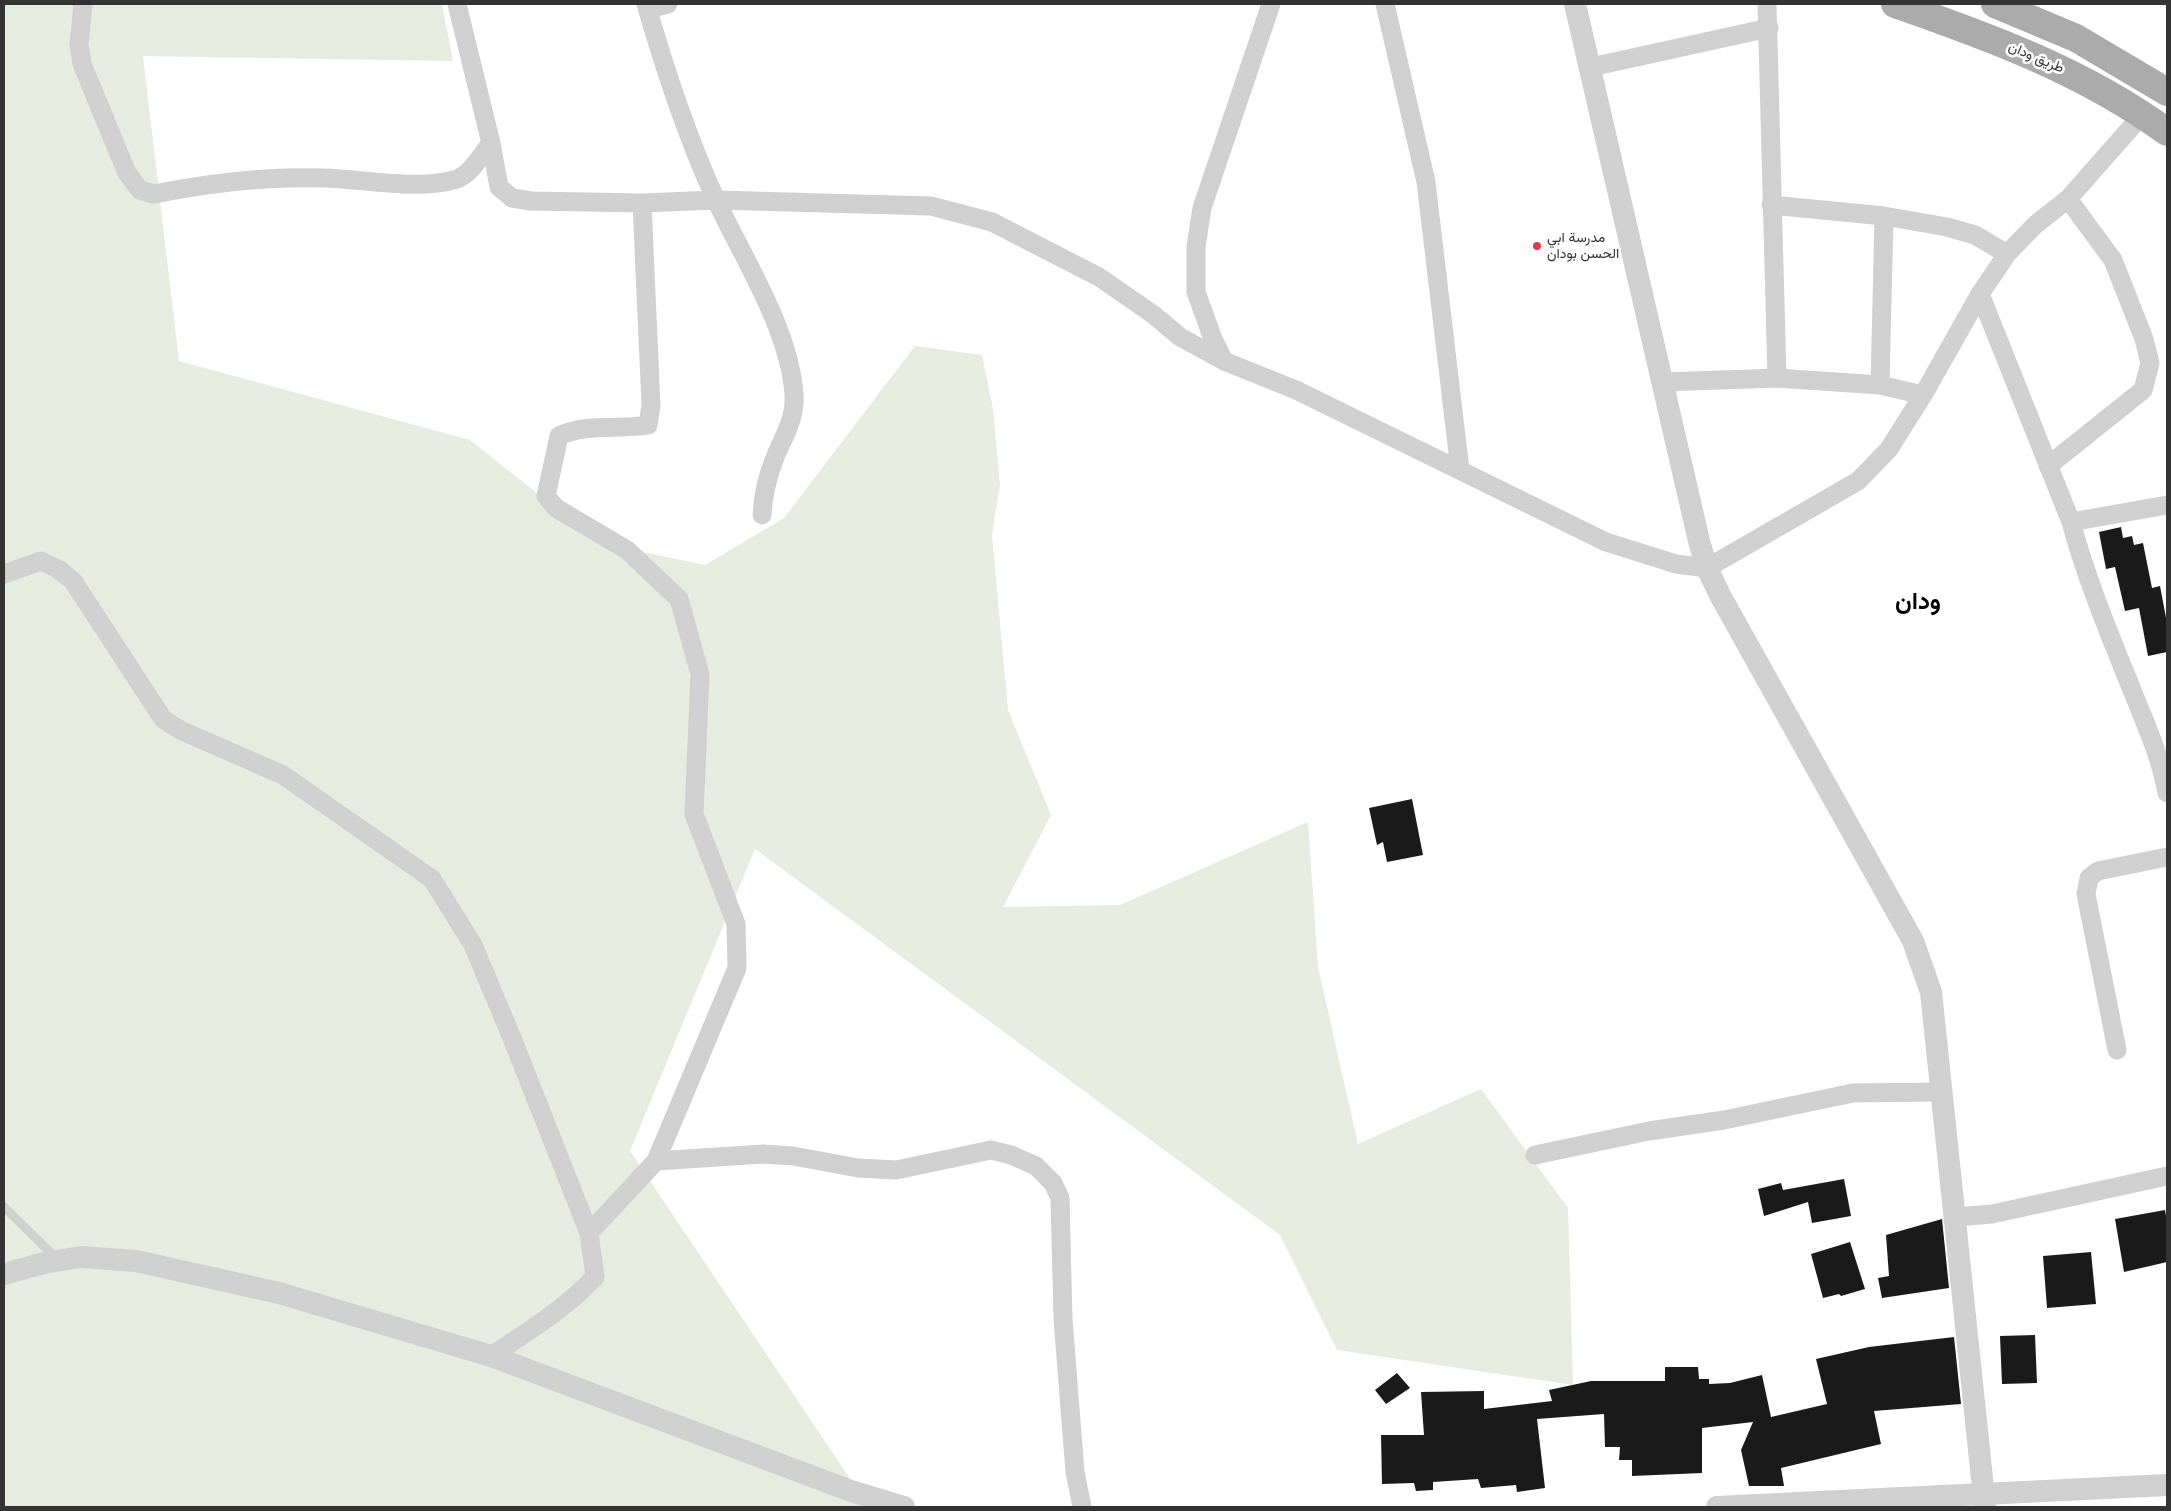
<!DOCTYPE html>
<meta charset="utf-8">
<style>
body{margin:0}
#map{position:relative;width:2171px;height:1511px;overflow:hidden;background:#fff;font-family:"Varela Round",sans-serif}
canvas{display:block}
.frame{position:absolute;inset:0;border:5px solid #333;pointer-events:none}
</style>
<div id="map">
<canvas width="2171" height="1511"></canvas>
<div class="frame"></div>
</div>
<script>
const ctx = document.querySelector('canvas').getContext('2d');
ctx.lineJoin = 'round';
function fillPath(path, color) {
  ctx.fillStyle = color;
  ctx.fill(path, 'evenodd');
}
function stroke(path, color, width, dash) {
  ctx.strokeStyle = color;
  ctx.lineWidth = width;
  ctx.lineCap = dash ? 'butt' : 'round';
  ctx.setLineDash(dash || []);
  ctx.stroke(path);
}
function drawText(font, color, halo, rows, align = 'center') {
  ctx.font = font + ' "Varela Round",Vazirmatn,sans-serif';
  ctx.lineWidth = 5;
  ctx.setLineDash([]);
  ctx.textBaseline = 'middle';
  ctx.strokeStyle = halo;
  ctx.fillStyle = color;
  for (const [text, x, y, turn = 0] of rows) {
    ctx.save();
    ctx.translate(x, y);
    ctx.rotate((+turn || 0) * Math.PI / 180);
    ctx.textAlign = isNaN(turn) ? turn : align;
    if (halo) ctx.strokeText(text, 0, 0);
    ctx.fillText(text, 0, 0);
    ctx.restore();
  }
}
fillPath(new Path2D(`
 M 4,4 L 442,4 L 453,61 L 143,56 L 179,361 L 470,440 L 600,543 L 705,565 L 784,518 L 915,346 L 982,355 L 993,409 L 1000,485 L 992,535 L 1008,710 L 1051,815 L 1003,907 L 1120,905 L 1308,822 L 1318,967 L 1358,1144 L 1481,1089 L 1568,1208 L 1573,1385 L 1337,1350 L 1280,1235 L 755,849 L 630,1151 L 869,1507 L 4,1507 Z`), '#e6ecdf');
fillPath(new Path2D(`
 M 2121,527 L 2123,538 L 2132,536 L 2134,545 L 2143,543 L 2152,588 L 2160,586 L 2167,623 L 2167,652 L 2148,656 L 2139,608 L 2125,611 L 2115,567 L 2106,569 L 2099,532 Z
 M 1412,799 L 1423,855 L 1387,862 L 1383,842 L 1377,845 L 1369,808 Z
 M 1844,1179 L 1851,1216 L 1812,1223 L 1808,1202 L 1764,1216 L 1758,1189 L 1781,1183 L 1783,1190 Z
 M 2165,1210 L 2167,1222 L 2167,1262 L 2124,1272 L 2115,1219 Z
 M 1942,1219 L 1949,1288 L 1882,1298 L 1878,1278 L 1889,1276 L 1886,1235 Z
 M 1850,1242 L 1865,1289 L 1841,1296 L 1839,1294 L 1823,1298 L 1811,1254 Z
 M 2091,1252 L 2096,1304 L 2047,1308 L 2043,1256 Z
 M 2035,1335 L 2037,1383 L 2002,1384 L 2000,1336 Z
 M 1954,1337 L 1961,1404 L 1874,1411 L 1881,1444 L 1781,1468 L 1784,1486 L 1749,1486 L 1741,1450 L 1753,1422 L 1702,1428 L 1702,1473 L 1632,1476 L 1632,1460 L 1619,1460 L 1620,1447 L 1605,1447 L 1604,1414 L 1537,1419 L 1545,1488 L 1517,1492 L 1516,1485 L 1481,1488 L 1478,1479 L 1433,1482 L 1433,1490 L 1416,1491 L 1414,1483 L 1382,1484 L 1381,1435 L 1424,1435 L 1421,1392 L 1484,1391 L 1484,1409 L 1552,1401 L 1549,1390 L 1591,1381 L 1665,1381 L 1665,1367 L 1698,1367 L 1699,1379 L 1709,1379 L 1709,1384 L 1730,1383 L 1762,1375 L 1771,1417 L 1827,1404 L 1816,1359 L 1869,1347 Z
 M 1397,1373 L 1410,1388 L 1386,1404 L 1375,1390 Z`), '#1a1a1a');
stroke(new Path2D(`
 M 4,1207 L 57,1259`), '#d0d0d0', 9);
stroke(new Path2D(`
 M 83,4 L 79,44 L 82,64 L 127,173 L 140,190 L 154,194 C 209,183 267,176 324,178 C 363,179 420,191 457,179 C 471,174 481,155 491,143
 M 457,4 L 491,143 L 499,187 L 512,198 L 531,201 L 642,203 L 716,200 L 931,206 L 992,222 L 1099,277 L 1154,315 L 1180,337 L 1224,361 L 1296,390 L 1606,542 L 1676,564 L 1707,568 L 1858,481 L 1889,449 L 1923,395 L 1980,294 L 2007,254 L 2035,225 L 2068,199 L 2143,114
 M 646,4 C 665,70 687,137 716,200 C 743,258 790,330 794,395 C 796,419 782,439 774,460 C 767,478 763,495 762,515
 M 1385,4 L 1426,182 L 1460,470
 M 1767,4 L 1777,378
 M 648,9 L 668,4
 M 1591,67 L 1769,28
 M 642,203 L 651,405 L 648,425 C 619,430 585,423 559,436 L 546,496 L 556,508 L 627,550 L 679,599 L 700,674 L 694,814 L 736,924 L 737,968 L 656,1161
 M 1771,205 L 1884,216 L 1947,227 L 1975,235 L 2007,254
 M 1980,294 L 2071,522
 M 1224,361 L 1213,339 L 1196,292 L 1196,247 L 1202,208 L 1271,4
 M 1664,382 L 1777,378 L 1880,385 L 1923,395
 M 1880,385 L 1884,216
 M 2048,466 L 2143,390 L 2150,363 L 2144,339 L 2113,260 L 2068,199
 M 2167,505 L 2071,522 C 2087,581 2111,638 2134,695 C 2147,727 2161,759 2167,793
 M 4,574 L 41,561 L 58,569 L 73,581 L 163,719 L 180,730 L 283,775 L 432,879 L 473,945 L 512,1038 L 589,1233 L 595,1277 C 565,1309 527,1332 491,1356
 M 2117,1050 L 2086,894 L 2089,878 L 2098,871 L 2167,857
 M 1535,1155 L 1649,1131 L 1724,1120 L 1853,1093 L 1942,1092
 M 1955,1217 L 1992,1214 L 2167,1176
 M 589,1233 L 656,1161 L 763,1154 L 793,1156 L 858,1168 L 896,1170 L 991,1150 L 1011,1155 L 1036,1166 L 1053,1183 L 1060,1198 L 1063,1319 L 1075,1472 L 1082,1507`), '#d0d0d0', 19);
stroke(new Path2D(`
 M 1575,4 L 1699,541 L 1707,568 L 1721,597 L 1913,941 L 1931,992 L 1985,1507
 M 4,1274 L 44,1263 L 81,1257 L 136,1261 L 279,1293 L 491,1356 L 851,1491 L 904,1507
 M 1717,1507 L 2167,1485`), '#d0d0d0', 22);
stroke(new Path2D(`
 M 1895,4 C 1990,37 2085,72 2167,132
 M 1995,4 L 2076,38 L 2167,92`), '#ababab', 28);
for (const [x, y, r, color] of [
 [1537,246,5,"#e63946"]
]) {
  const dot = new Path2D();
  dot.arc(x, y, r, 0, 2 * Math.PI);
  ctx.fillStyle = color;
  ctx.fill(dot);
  stroke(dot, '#fff', 2);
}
drawText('14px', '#333', '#fff', [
 ["طريق ودان",2036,58,23]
]);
drawText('14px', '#333', '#fff', [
 ["مدرسة ابي",1547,238],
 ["الحسن بودان",1547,254]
], 'left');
drawText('bold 24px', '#000', '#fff', [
 ["ودان",1918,603]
]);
</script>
